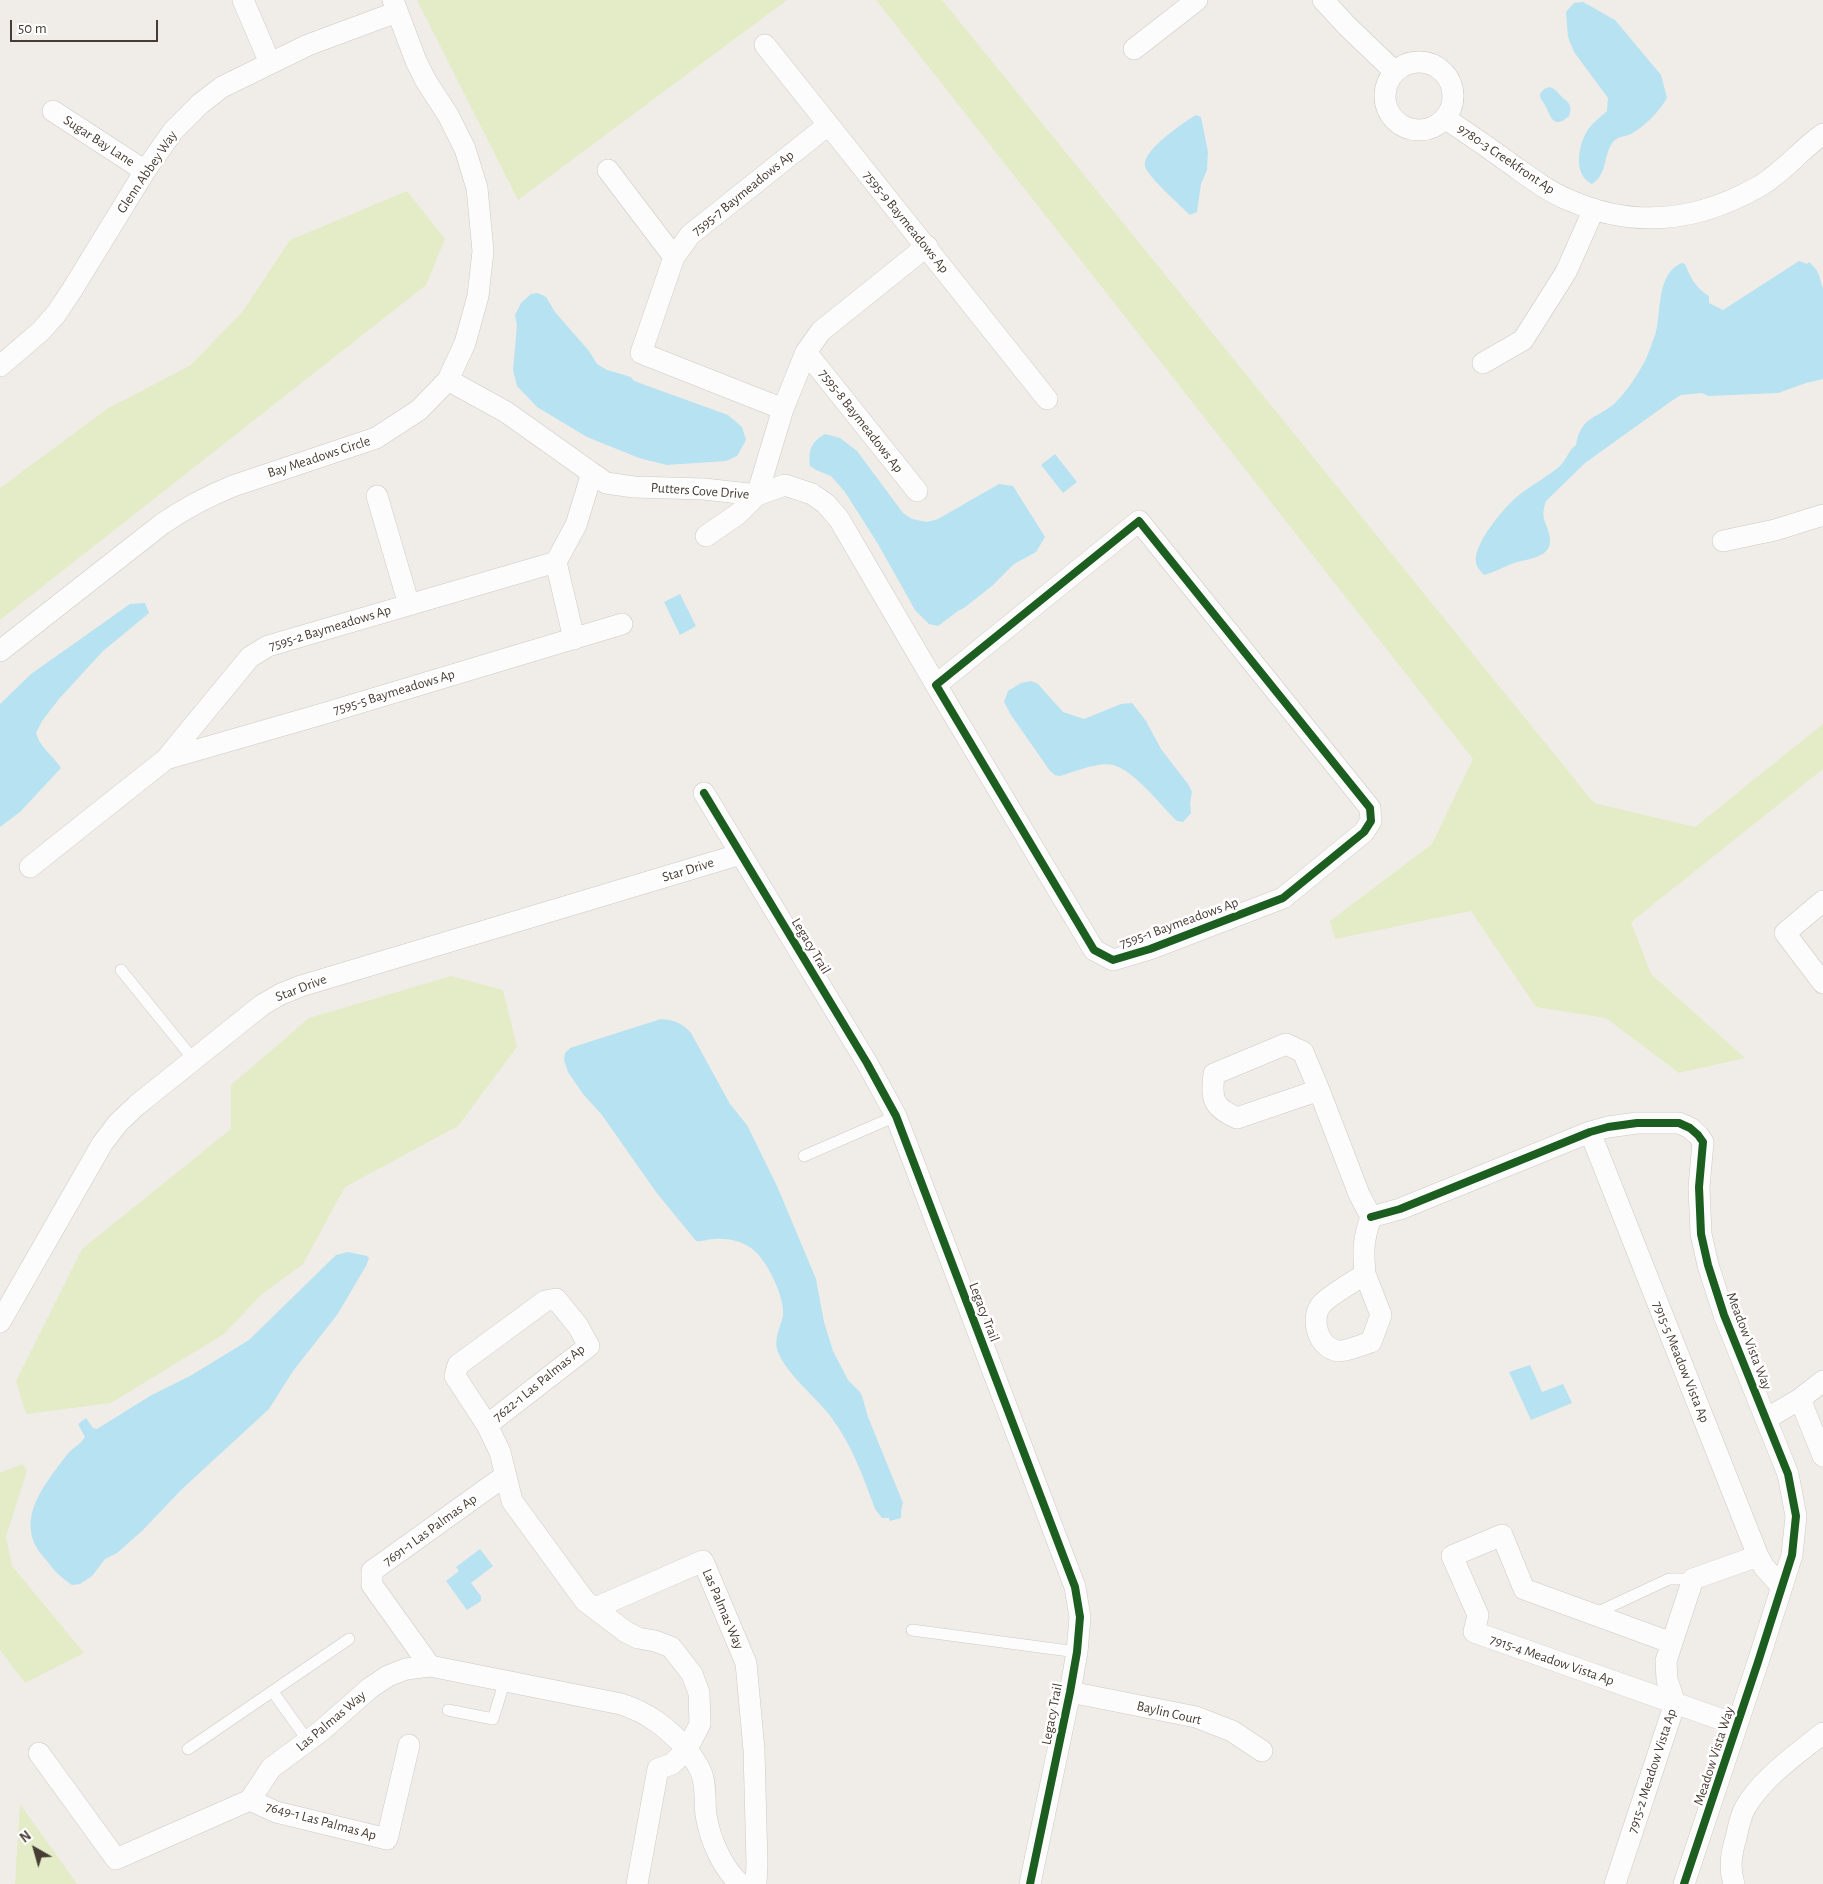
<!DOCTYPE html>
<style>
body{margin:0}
#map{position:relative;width:1823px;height:1884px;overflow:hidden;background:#f0ede8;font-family:"Alegreya Sans",sans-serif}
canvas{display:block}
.north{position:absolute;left:10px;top:1824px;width:50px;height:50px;-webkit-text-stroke:4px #fff;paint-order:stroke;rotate:322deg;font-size:14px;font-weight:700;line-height:20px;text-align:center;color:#473d34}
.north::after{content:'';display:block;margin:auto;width:18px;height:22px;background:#473d34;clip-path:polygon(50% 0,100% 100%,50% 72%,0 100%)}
.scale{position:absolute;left:10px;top:20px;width:148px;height:22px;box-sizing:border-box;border:2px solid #473d34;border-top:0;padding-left:6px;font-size:15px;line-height:18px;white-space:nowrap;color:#473d34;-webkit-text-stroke:4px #fff;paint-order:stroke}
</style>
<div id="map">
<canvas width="1823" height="1884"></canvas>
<div class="north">N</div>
<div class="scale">50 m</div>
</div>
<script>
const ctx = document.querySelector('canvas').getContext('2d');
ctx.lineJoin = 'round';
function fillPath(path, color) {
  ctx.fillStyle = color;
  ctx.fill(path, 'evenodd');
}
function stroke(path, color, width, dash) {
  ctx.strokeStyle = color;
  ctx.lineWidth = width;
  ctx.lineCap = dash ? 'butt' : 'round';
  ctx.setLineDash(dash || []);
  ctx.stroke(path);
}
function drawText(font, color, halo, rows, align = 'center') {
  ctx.font = font + ' "Alegreya Sans",sans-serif';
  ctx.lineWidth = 5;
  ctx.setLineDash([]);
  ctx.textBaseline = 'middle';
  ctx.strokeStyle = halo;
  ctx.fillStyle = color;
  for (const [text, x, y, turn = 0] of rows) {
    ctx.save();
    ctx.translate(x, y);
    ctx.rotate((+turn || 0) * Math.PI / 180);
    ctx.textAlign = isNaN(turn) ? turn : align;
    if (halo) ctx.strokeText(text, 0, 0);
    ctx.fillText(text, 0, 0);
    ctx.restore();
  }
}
fillPath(new Path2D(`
 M 417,0 L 787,0 L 518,200 Z
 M 876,0 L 942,0 L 1594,803 L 1695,827 L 1823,724 L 1823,769 L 1631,922 L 1651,974 L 1745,1058 L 1679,1073 L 1606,1018 L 1536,1007 L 1471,911 L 1335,939 L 1330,921 L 1432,844 L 1473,759 Z
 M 407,191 L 445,239 L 426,285 L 0,620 L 0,488 L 107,409 L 191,365 L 243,311 L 290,240 Z
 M 451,976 L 503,990 L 517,1047 L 458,1126 L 345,1187 L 303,1264 L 261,1295 L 224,1334 L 111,1403 L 26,1414 L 16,1381 L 82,1249 L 231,1129 L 231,1085 L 309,1018 Z
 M 22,1464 L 27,1471 L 6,1537 L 12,1566 L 84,1653 L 25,1683 L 0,1650 L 0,1473 Z
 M 20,1804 L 77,1884 L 15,1884 Z`), '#e3ecc6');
fillPath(new Path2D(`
 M 1583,2 L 1615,20 L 1661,75 L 1667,98 C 1658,113 1646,125 1631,134 C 1624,137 1618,136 1613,142 C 1603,155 1608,174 1592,184 C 1573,175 1578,146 1587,131 C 1592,123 1601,117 1607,111 L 1608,98 L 1574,52 L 1568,37 L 1566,12 L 1574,3 Z
 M 1549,87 C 1556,89 1557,92 1562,97 C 1569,103 1573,106 1569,116 C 1553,130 1551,117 1545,105 C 1542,100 1540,99 1540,94 L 1544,89 Z
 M 1196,115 L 1201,117 L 1208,152 L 1207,170 L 1201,184 L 1197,212 L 1190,215 C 1182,207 1147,176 1145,166 C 1142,150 1183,123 1196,115 Z
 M 1799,261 L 1807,264 L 1809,262 C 1820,272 1819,275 1823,289 L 1823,379 L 1806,383 L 1778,393 L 1708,396 L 1702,393 L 1681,395 L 1670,402 L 1585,463 L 1546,501 C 1539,520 1548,522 1550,539 C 1552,558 1526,559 1514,563 C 1503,567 1495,572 1484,575 C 1481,571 1476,567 1476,562 C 1473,544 1505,506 1519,495 C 1532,485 1547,477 1560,466 C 1567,459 1568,451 1576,445 C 1581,415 1598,419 1616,402 C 1628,390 1637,375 1645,361 C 1649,352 1653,341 1656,332 C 1661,311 1657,272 1682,263 L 1685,264 C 1691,279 1696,288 1709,296 L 1709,303 L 1723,310 Z
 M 538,293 L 546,297 L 555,312 L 589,351 L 597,364 L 607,370 L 631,377 L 634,381 L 728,415 L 742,427 L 746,440 L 737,456 L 726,461 L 667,465 L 639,458 L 587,437 L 537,407 L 517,386 L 513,370 L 517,325 L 515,315 L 521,303 L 531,294 Z
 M 825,434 L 840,438 L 857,451 L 903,513 L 912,519 L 927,522 L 938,519 L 999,484 L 1013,486 L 1045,537 L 1036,552 L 1014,564 L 992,586 L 964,608 L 958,611 L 938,626 L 929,624 L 915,610 L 878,544 L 845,492 L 831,476 L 816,470 L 810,466 C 808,450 811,442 825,434 Z
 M 1055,454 L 1077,482 L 1063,493 L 1041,465 Z
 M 680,594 L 696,626 L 680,635 L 664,602 Z
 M 145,603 L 149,613 L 102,652 L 59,699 L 42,721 L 36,733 C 40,748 53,755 61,768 L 20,812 L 0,827 L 0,704 L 31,674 L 130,604 Z
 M 1031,681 L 1038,684 L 1063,712 L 1084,719 L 1121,704 L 1132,703 L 1146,721 L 1161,749 L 1188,784 L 1192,792 L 1190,803 L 1191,813 L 1183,822 L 1177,821 C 1161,806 1134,770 1113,765 C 1100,761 1073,772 1060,776 L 1055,775 L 1050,771 L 1011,715 L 1004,702 L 1008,691 L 1021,683 Z
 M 661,1019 C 675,1020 682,1023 691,1033 L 730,1104 L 747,1125 L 777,1186 L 816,1279 L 824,1322 L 833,1351 L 848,1380 L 860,1392 L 862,1396 L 868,1417 L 903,1503 L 901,1511 L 901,1518 L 890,1521 L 889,1518 L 882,1518 L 875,1509 C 863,1476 852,1445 831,1417 C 817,1398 783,1371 777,1349 C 774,1338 781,1326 783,1315 C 785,1297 766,1258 751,1248 C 741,1241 727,1238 715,1239 C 708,1239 703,1242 696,1241 L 656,1192 L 602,1115 L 583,1094 L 568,1072 L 564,1060 L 565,1053 L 570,1048 Z
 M 348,1252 L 367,1256 L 369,1258 L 366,1266 L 337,1315 L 293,1371 L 269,1409 L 181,1490 L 143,1530 L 117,1553 L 105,1559 L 92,1576 L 80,1584 L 72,1585 C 62,1578 54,1571 47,1561 C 39,1552 32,1543 31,1531 C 27,1504 51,1476 66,1456 C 72,1448 80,1445 85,1437 L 78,1424 L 86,1418 L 93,1428 L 97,1429 L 150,1396 L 190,1376 L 249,1340 L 336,1255 Z
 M 1530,1365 L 1542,1392 L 1563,1384 L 1572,1403 L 1531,1420 L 1509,1372 Z
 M 480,1549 L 493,1566 L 471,1583 L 481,1596 L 481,1601 L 467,1610 L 446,1581 L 459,1571 L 456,1567 Z`), '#b6e2f1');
const lane = new Path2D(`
 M 121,970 L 194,1060
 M 804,1156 L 896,1116
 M 1594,1614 L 1669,1579 L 1693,1579
 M 912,1630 L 1077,1652
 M 273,1692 L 308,1741
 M 448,1710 L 493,1719 L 505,1680
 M 188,1749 L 349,1639`);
const street = new Path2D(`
 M 243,0 L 270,63
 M 1323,0 L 1347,26 L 1395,72
 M 765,45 L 1047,399
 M 1134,49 L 1197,0
 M1385 96a34 34 0 1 1 68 0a34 34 0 1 1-68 0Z
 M 53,111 L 145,171
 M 1446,119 C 1467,133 1488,147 1508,162 C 1528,176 1547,191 1569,200 C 1634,229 1698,221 1758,187 C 1783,173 1800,150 1823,134
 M 608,170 L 674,257
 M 806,352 L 917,491
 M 1483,363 L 1523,340 L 1566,272 L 1594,209
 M 0,366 L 41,331 L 56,314 L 72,290 L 145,171 L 173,131 L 200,104 L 222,87 L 308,45 L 397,12
 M 448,380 L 506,412 L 606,483 L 634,487 L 704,489 L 757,495 L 785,485 L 812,494 L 826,504 L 839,519 L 936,685
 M 783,409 L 641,353 L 674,257 L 690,235 L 828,125
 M 377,496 L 409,605
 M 1139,521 L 1370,808 L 1371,821 L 1364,832 L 1283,898 L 1150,949 L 1113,960 L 1094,950 L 936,685 Z
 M 706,536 L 738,514 L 757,495 L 783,409 L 806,352 L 821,331 L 927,246
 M 1723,541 L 1775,530 L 1823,515
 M 556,562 L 574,639
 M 0,651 L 162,524 C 184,509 208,496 233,486 L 376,438 L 419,410 L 448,380 L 465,343 L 478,296 L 483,251 L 477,188 L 465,149 L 448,115 L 426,81 L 416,61 L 393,0
 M 166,759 L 319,715 L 622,624
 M 704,793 L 867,1063 L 896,1116 L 1075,1587 L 1080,1617 L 1077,1652 L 1070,1692 L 1030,1884
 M 30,867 L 166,759 L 250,657 L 268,646 L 556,562 L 576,525 L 592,473
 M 1823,901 L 1785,933 L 1823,983
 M 1286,1044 L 1303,1052 L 1319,1090 L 1237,1118 C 1213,1107 1211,1100 1214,1074 Z
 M 1319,1090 L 1359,1194 L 1371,1217 C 1363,1240 1363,1250 1365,1274
 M 1590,1132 L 1758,1556 L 1764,1567 L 1781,1586
 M 1371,1217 L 1400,1209 L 1590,1132 L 1608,1127 L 1637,1123 L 1679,1123 L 1690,1128 L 1698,1135 L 1703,1142 L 1699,1187 L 1701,1234 L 1708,1265 L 1724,1315 L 1788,1474 L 1796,1516 L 1792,1555 L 1758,1662 L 1684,1884
 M 1365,1274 L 1381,1315 L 1371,1342 C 1364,1344 1345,1352 1338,1351 C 1318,1348 1310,1319 1321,1305 C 1328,1296 1355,1281 1365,1274 Z
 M 556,1299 L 578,1326 L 589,1346 L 487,1425 L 455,1376 L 458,1365 L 545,1301 Z
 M 0,1322 L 102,1144 L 118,1123 L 137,1105 L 262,1005 L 281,994 L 301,986 L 741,854
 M 1800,1399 L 1823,1456
 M 1766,1419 L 1800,1399 L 1823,1381
 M 487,1425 L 500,1452 L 512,1501 L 585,1601 L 626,1632 L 638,1638 L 655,1641 L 671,1647 L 692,1674 L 699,1693 L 700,1724 L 687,1749 C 691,1756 698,1764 701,1772 C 707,1786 704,1801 706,1815 C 710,1840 722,1867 740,1884
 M 595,1608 L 703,1561 L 746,1663 L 754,1750 L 757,1864 L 756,1884
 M 1672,1643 L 1524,1589 L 1502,1535 L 1452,1556 L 1478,1615 L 1474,1632 L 1737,1725
 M 430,1666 L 372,1585 L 372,1571 L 506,1475
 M 1070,1692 L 1196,1717 L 1232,1731 L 1262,1751
 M 39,1753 L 116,1859 L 250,1800 L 271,1768 L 321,1731 L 370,1688 L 388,1676 L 406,1669 L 430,1666 L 621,1704 C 649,1713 666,1727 687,1749 L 672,1764 L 658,1769 L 637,1884
 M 250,1800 L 276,1812 L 387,1839 L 409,1745
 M 1615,1884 L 1675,1703 L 1667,1680 L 1666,1661 L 1693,1579 L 1758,1556
 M 1734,1884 C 1729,1868 1731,1854 1736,1838 C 1738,1829 1740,1817 1745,1808 C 1762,1778 1796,1755 1823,1733`);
stroke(lane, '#cdc9c4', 12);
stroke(street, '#cdc9c4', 22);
stroke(lane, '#fdfcfc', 11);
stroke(street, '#fdfcfc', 21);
stroke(new Path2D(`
 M 1139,521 L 1370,808 L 1371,821 L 1364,832 L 1283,898 L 1150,949 L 1113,960 L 1094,950 L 936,685 Z
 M 704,793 L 867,1063 L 896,1116 L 1075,1587 L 1080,1617 L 1077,1652 L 1070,1692 L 1030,1884
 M 1371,1217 L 1400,1209 L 1590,1132 L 1608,1127 L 1637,1123 L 1679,1123 L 1690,1128 L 1698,1135 L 1703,1142 L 1699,1187 L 1701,1234 L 1708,1265 L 1724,1315 L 1788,1474 L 1796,1516 L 1792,1555 L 1758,1662 L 1684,1884`), '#1b5e20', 8);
drawText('14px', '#473d34', '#fff', [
 ["Sugar Bay Lane",99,141,33],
 ["9780-3 Creekfront Ap",1506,159,34],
 ["Glenn Abbey Way",147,172,-56],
 ["7595-7 Baymeadows Ap",743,193,-39],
 ["7595-9 Baymeadows Ap",906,222,51],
 ["7595-8 Baymeadows Ap",861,421,52],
 ["Bay Meadows Circle",319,457,-18],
 ["Putters Cove Drive",700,491,4],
 ["7595-2 Baymeadows Ap",330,628,-17],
 ["7595-5 Baymeadows Ap",394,692,-17],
 ["Star Drive",688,870,-17],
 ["7595-1 Baymeadows Ap",1179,923,-20],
 ["Legacy Trail",811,946,59],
 ["Star Drive",301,988,-21],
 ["Legacy Trail",984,1312,69],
 ["Meadow Vista Way",1749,1341,69],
 ["7915-5 Meadow Vista Ap",1681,1362,68],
 ["7622-1 Las Palmas Ap",539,1383,-39],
 ["7691-1 Las Palmas Ap",430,1530,-36],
 ["Las Palmas Way",723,1609,67],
 ["7915-4 Meadow Vista Ap",1552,1660,19],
 ["Baylin Court",1169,1713,13],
 ["Legacy Trail",1052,1714,-79],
 ["Las Palmas Way",331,1721,-40],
 ["Meadow Vista Way",1714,1756,-72],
 ["7915-2 Meadow Vista Ap",1652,1771,-72],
 ["7649-1 Las Palmas Ap",321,1821,15]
]);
</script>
